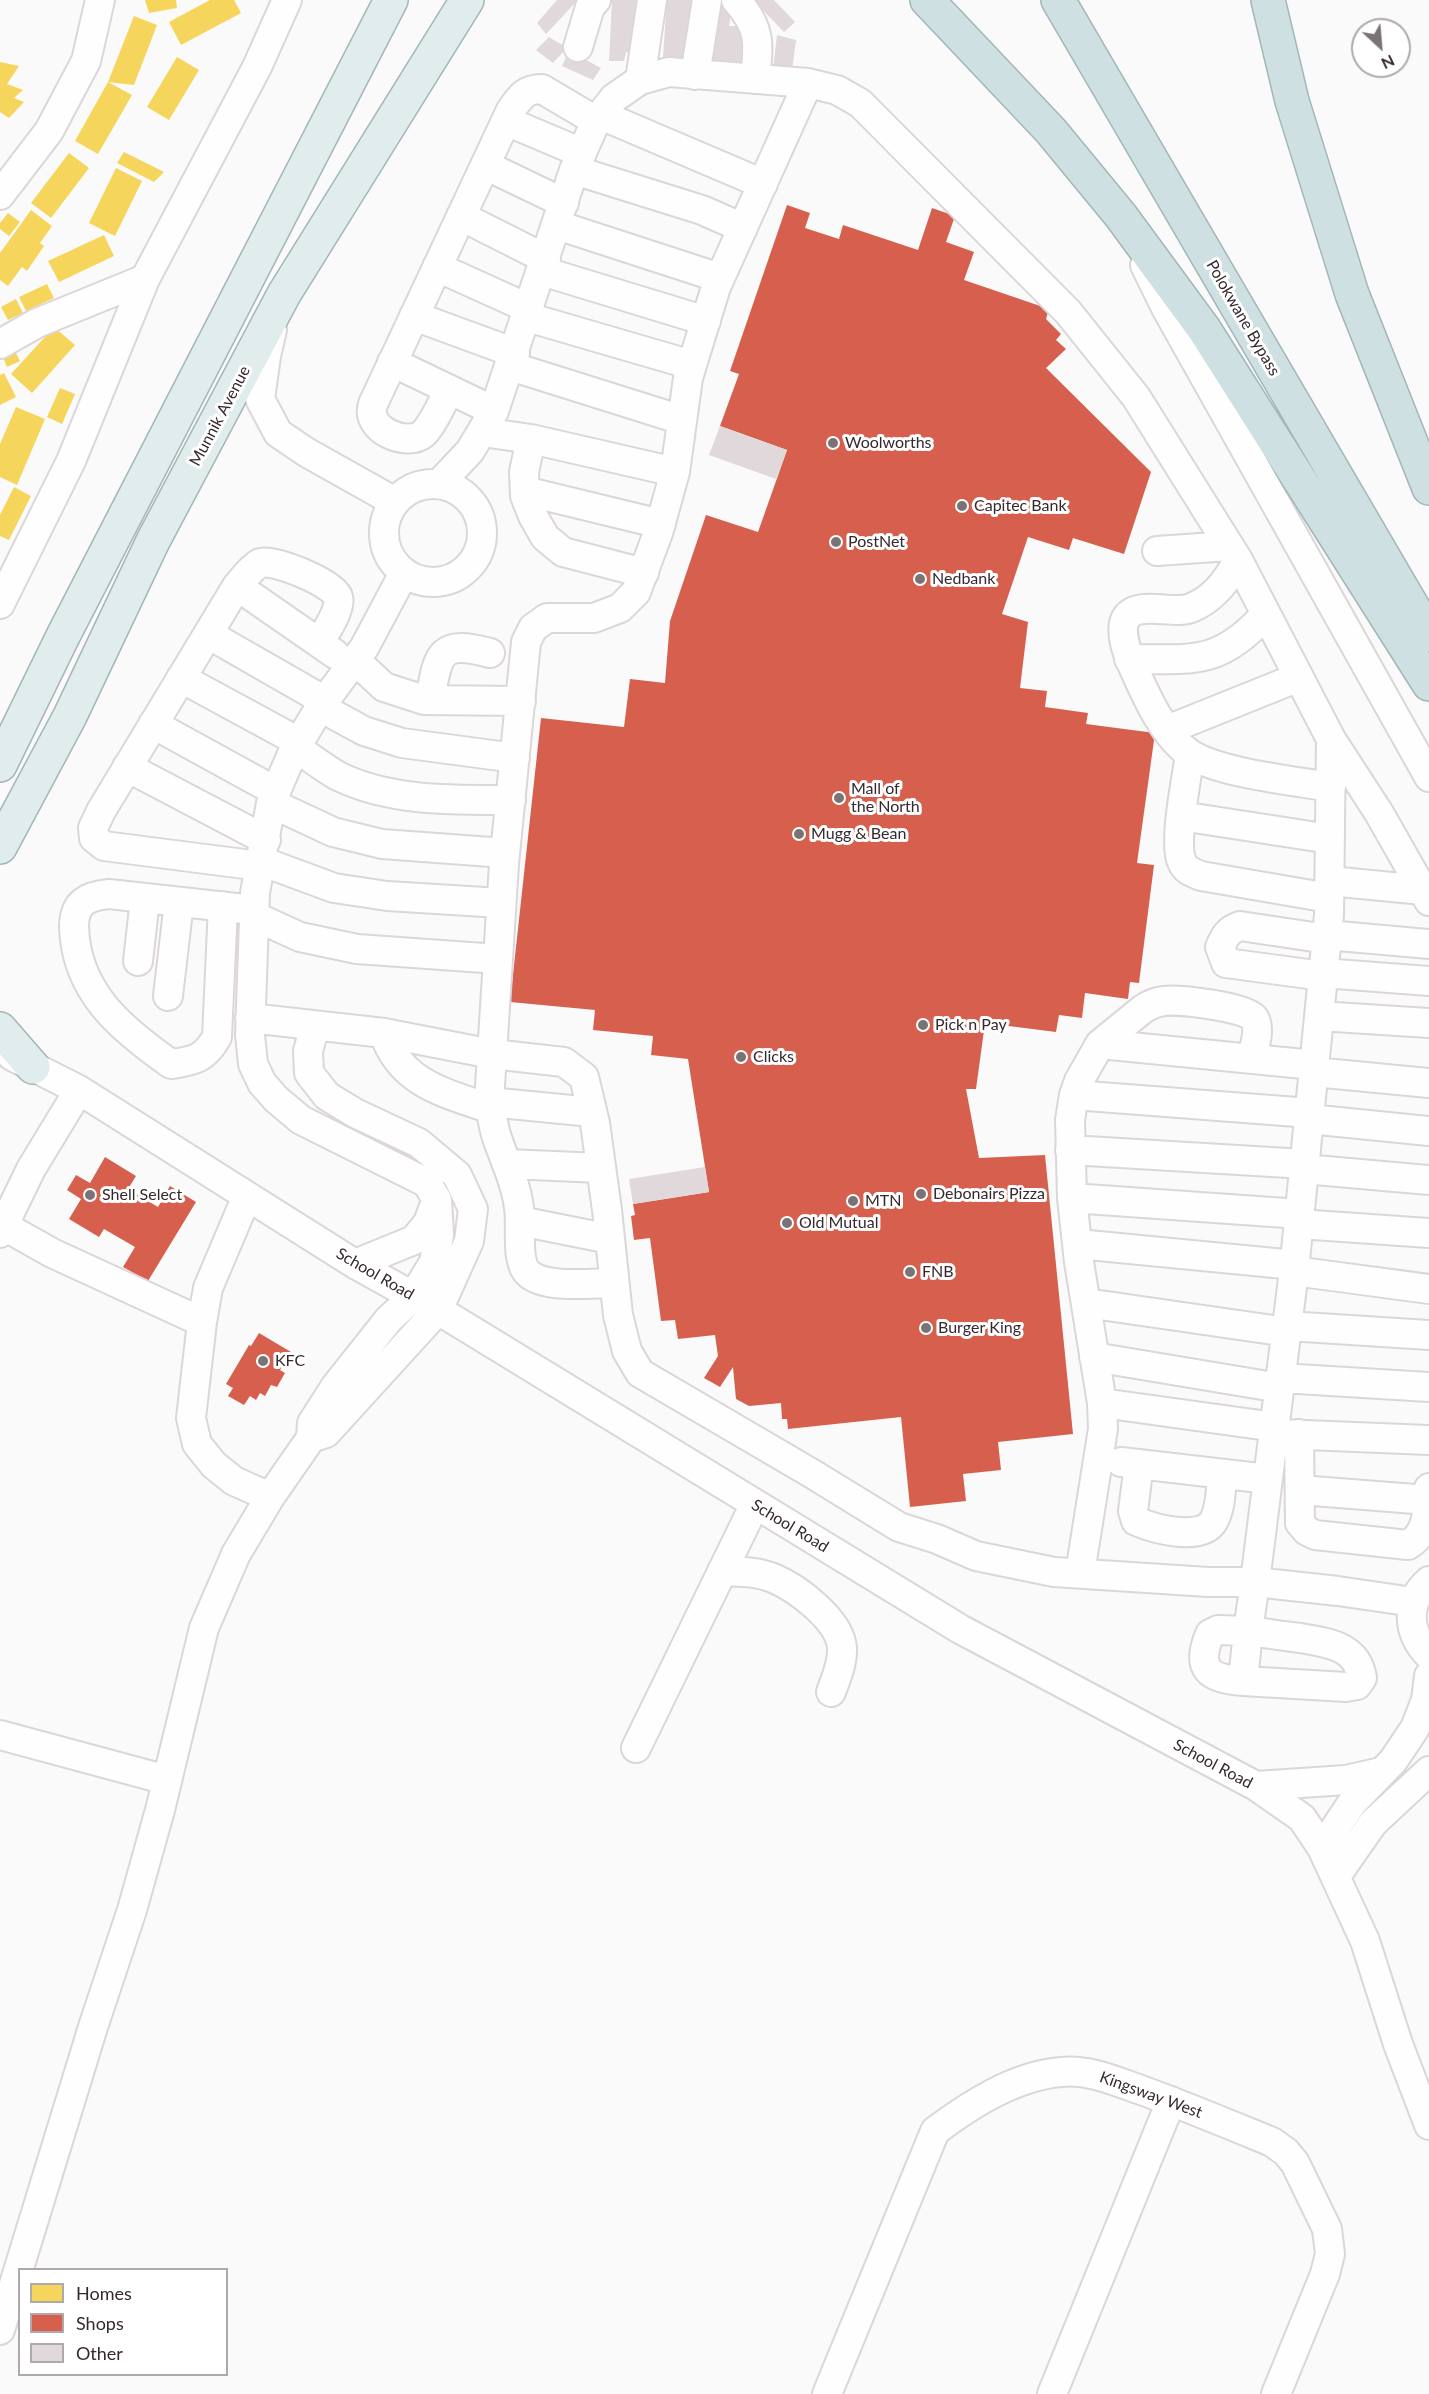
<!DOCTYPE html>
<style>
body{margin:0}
#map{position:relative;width:1429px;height:2394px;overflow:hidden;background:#fafafa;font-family:Lato,sans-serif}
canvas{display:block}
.legend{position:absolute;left:18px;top:2268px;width:210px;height:108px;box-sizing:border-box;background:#fff;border:2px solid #afa9ab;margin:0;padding:8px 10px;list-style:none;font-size:18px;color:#36282d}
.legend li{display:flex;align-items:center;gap:12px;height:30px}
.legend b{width:30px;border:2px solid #afa9ab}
.north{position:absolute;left:1351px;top:18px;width:60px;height:60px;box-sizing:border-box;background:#fff;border:2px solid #afa9ab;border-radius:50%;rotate:154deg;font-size:16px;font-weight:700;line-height:24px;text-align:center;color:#36282d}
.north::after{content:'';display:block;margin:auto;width:21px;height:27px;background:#7b7275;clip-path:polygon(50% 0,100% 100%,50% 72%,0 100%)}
</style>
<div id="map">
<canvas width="1429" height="2394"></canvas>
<ul class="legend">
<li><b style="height:16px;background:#f6d55c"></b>Homes</li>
<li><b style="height:16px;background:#d6604d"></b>Shops</li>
<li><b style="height:16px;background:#e0d8db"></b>Other</li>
</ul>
<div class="north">N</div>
</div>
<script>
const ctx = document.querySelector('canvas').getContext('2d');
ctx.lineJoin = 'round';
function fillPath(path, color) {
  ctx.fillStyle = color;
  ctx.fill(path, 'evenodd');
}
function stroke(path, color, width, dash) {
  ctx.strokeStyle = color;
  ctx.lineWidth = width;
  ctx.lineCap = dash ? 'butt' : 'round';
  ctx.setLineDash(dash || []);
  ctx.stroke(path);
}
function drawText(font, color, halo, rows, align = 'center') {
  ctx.font = font + ' Lato,sans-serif';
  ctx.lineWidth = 6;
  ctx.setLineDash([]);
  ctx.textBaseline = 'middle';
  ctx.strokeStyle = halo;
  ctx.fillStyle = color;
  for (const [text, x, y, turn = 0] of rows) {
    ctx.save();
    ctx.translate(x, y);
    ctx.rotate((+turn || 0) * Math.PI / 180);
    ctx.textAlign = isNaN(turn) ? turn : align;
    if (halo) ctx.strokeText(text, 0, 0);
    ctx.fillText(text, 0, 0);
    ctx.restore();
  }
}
fillPath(new Path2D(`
 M 145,0 L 176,0 L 177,8 L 149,13 Z
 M 210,0 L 234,0 L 241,13 L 181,45 L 169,22 Z
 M 134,16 L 157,25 L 134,85 L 108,82 Z
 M 177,57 L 199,70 L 169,120 L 147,107 Z
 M 0,62 L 19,66 L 7,84 L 23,90 L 14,98 L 24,102 L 9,118 L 0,112 Z
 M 108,82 L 132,95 L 98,154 L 75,141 Z
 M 124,152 L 164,172 L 154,182 L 117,163 Z
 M 69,153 L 89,168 L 51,218 L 31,203 Z
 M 116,168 L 142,181 L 115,236 L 89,223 Z
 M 31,210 L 52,226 L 40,243 L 44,246 L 27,271 L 22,267 L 8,286 L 0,280 L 0,253 Z
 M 8,213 L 20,222 L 9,236 L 0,229 L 0,223 Z
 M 104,235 L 114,256 L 59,282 L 48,261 Z
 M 47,284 L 54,298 L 26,311 L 19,297 Z
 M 16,299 L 23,313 L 8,320 L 1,307 Z
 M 54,327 L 75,345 L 32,393 L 11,374 Z
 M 14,349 L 20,361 L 7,367 L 2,355 Z
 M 4,373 L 16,397 L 0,405 L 0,375 Z
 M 60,388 L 75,394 L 62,424 L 47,417 Z
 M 16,407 L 45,419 L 17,485 L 0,477 L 0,444 Z
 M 14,487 L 31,496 L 9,540 L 0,536 L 0,515 Z`), '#f6d55c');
fillPath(new Path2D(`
 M 787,205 L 810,213 L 805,228 L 839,239 L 843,225 L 918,250 L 932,208 L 955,216 L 946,242 L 974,252 L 964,280 L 1049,309 L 1046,319 L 1061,334 L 1056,340 L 1066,349 L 1046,368 L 1151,472 L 1124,554 L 1073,538 L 1069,550 L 1028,537 L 1002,614 L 1028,622 L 1020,688 L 1047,691 L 1045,707 L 1088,713 L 1086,724 L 1155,733 L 1137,863 L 1154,865 L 1139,983 L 1130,982 L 1128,999 L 1085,993 L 1082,1018 L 1059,1015 L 1056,1032 L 985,1023 L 976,1089 L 966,1089 L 979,1158 L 1045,1155 L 1073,1434 L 998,1442 L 1001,1470 L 963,1474 L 966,1501 L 910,1507 L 901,1417 L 788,1429 L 787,1419 L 782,1419 L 781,1403 L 749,1406 L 736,1399 L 733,1367 L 720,1387 L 704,1378 L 718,1356 L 715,1335 L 678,1339 L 675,1320 L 661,1321 L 650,1238 L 634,1240 L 631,1216 L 635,1215 L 633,1204 L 709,1192 L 688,1059 L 651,1055 L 653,1036 L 593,1030 L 595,1010 L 510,1002 L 541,718 L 624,727 L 630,679 L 665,683 L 670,621 L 706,515 L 758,532 L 787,450 L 720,426 L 739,374 L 730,371 Z
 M 105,1157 L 136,1176 L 128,1189 L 158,1207 L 170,1186 L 196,1202 L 148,1281 L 123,1267 L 135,1247 L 104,1229 L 99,1237 L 69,1219 L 81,1199 L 67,1190 L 76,1175 L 90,1183 Z
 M 259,1333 L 291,1352 L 280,1370 L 285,1373 L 277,1387 L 271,1385 L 265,1396 L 260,1393 L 256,1400 L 250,1396 L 244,1405 L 228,1396 L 233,1388 L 226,1384 L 249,1345 L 251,1346 Z`), '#d6604d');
fillPath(new Path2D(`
 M 557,0 L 578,0 L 546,34 L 537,23 Z
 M 612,0 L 644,0 L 639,54 L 626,52 L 624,61 L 609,61 Z
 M 667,0 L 694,0 L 690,62 L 663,57 Z
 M 753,0 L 774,0 L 795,22 L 784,32 Z
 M 732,5 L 729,26 L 743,26 L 741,66 L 711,60 L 716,6 Z
 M 777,35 L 796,40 L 792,71 L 773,69 Z
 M 549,37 L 567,48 L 553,63 L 536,50 Z
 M 569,51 L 601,68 L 593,80 L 562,66 Z
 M 720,426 L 787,450 L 776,479 L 709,455 Z
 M 705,1167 L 709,1192 L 633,1204 L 629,1179 Z`), '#e0d8db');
const minor = new Path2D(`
 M 736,0 C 761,28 759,43 755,79
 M 578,47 L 590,7 L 596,0
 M 695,75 L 707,0
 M 640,80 L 652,0
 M 601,115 L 763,184
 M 506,121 L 582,153
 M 485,165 L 564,203
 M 574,170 L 702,210 L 743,228
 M 0,195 L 49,131 L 86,61 L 100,0
 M 461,216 L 546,259
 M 557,225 L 720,278
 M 1145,265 L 1166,308 L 1429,777
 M 437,267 L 530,309
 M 542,271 L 706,321
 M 414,316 L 515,353
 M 527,317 L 692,365
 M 272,330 L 266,356 L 260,399 L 278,433 L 306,452 L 395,502
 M 0,344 L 37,323 L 145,279
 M 392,362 L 494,411
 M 510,366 L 682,420
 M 449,390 C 442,403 434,423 423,434 C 407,447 364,430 373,404 L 511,110 C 520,97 525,89 542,89 L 596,121
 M 482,432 L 531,439 L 675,472
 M 531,439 L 524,472 L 525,496 L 533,516 L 545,537 L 563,552 L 644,573
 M 439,484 L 470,451 L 494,411 L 574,170 L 596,121 L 614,98 L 640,80 L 669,72 L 808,83 L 837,90 L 860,103 L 1068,312 L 1136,397 L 1238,560 L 1331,739 L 1329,915 L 1294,1271 L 1255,1582 L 1248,1631 L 1218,1630 L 1210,1634 C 1195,1669 1209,1679 1243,1681
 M384 533a49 49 0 1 1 98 0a49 49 0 1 1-98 0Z
 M 525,491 L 661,524
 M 1157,551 L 1229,546
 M 1238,560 C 1228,580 1212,600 1191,608 C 1173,615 1137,600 1126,618 C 1118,632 1129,658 1135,671 C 1147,698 1164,736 1190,754 C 1219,773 1294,781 1331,787
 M 237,586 L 335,654
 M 0,604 L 71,461 L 145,279 L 257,67 L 287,0
 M 208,634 L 325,701
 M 1129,659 C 1193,659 1219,666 1266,614
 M 355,660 L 384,687 L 424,700 L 521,701
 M 181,678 L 299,742
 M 430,700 C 438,654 439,639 490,653
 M 320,707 L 364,731 L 402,743 L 515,758
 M 153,724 L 275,791
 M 1167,730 L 1299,677
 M 1331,739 L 1379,813 L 1429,901
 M 296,748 C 310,757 324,768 338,776 C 391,802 454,800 511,800
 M 1190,754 C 1187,777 1173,843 1182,862 C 1186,871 1192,872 1201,876 L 1329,898
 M 127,767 L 266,840
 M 271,803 L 333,832 L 382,844 L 505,853
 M 1181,816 L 1330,839
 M 261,861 L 334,888 L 387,896 L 501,903
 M 260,866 L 104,846 L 94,838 L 93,828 L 101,811 L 237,586 C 244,578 251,568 260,563 C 273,558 335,584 338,597 C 342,608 325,633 319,643
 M 1330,881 L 1423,890
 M 223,906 L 217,1037 C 205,1058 195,1061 171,1064 C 121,1029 76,992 74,927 C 74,902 88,896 109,894 L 254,910
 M 254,916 L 300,937 L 357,949 L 498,959
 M 1327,935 L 1429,944
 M 138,961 L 145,899
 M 1323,973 L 1429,981
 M 1323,976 L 1226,963 L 1220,947 C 1225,936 1228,930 1240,926 L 1327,939
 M 168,996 L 179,902
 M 1319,1016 L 1429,1023
 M 250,1018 L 384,1033 L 492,1054 L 564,1062 L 584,1077 L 595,1123 L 607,1210 L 618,1315 L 627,1351 L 640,1373 L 811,1473 L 899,1527 L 937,1539 L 976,1556 L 1054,1572 L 1208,1582 L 1255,1582 L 1338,1591 L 1413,1602
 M 384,1033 C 400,1084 446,1093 491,1109
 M 1100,1044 L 1314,1065
 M 12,1056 L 79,1090 L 355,1264 L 438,1310 L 960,1629 L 1256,1786 L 1302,1818 L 1322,1848 L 1365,1941 L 1398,2044 L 1429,2125
 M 1314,1072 L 1429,1083
 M 1074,1095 L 1310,1113
 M 489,1102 L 592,1112
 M 1309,1119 L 1429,1131
 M 1070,1150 L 1305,1164
 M 507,1164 L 601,1168
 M 1304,1169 L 1429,1180
 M 247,1196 L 208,1288 L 202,1322 L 191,1418 L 197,1444 L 214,1465 L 234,1481 L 270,1497
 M 1072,1198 L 1300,1214
 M 520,1221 L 610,1239
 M 1299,1224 L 1429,1233
 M 0,1228 L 4,1226 L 52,1253 L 202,1322
 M 0,1233 L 31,1169 L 79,1090
 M 1078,1244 L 1295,1265
 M 355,1264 L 414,1240 L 428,1223 L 436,1201
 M 1294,1271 L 1429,1289
 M 614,1283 C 592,1283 547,1289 529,1274 C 515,1263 522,1225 519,1208 C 516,1183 505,1161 497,1138 C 493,1126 492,1114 489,1102 L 504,864 L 526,642 L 533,628 L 547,618 L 594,618 L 620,608 L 636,592 L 658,533 L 675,472 L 688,378 L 716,287 L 808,83
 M 1086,1303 L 1287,1332
 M 1288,1326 L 1429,1335
 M 1094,1357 L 1280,1388
 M 1281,1378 L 1429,1387
 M 1102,1403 L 1275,1427
 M 1281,1434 L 1429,1440
 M 1299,1434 L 1300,1523 L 1307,1531 L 1315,1535 L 1408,1545 C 1429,1533 1427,1509 1429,1488
 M 311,1438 L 326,1433 L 438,1310 L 469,1241 L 473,1209 L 457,1175 L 419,1143 L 355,1113 L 327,1096 L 309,1073 L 308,1051 L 315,1026
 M 1121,1462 L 1268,1479
 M 1139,1464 L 1133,1511 L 1136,1521 C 1154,1529 1203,1542 1214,1520 C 1221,1507 1221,1489 1222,1474
 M 1300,1490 L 1428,1500
 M 722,1571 C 739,1572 757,1571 773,1578 C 797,1588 840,1620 842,1648 C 843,1663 836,1678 831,1692
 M 1080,1573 L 1103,1429 L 1102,1403 L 1079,1262 L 1072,1198 L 1070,1120 L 1074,1095 L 1079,1081 L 1100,1044 L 1143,1009 C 1149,1005 1156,1002 1164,1001 C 1179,999 1246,1007 1254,1018 C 1261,1028 1254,1048 1252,1059
 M 1429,1581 C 1405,1602 1407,1633 1429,1655
 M 1248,1631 C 1265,1633 1283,1636 1300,1638 C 1327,1643 1357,1645 1362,1678 L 1357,1685 L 1346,1687 L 1243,1681 Z
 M 0,1735 L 167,1780
 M 636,1748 L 755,1504
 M 1256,1786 L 1346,1780 L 1381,1772
 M 1322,1848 L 1352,1803 L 1393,1761 L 1415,1728 L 1426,1700 L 1429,1676
 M 1336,1876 L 1373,1823 L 1429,1771
 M 0,2330 L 93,2027 L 132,1910 L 160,1810 L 204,1628 L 236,1554 L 270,1497 L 311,1438 L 312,1423 L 335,1387 L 389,1319 L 413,1297 L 434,1262 L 439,1235 L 437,1200 L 427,1183 L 301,1120 L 276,1099 L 262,1083 L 253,1064 L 250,1035 L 255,893 L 271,803 L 292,754 L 320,707 L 364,648 L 404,573
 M 827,2394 L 935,2131 C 971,2104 1015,2076 1061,2072 C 1089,2069 1115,2081 1141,2090 C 1185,2106 1228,2124 1272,2142 L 1286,2152 L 1295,2163 L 1327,2229 L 1330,2254 L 1325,2274 L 1276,2394
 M 1052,2394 L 1171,2101`);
const major = new Path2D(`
 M 0,765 L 63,636 L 391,0
 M 0,847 L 70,716 L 153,541 L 284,294 L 467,0
 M 0,1029 L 33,1067`);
const highway = new Path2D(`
 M 927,0 L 1051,131 L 1121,216 L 1204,329 L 1429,684
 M 1058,0 L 1429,635
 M 1268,0 L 1292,101 L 1352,294 L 1429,488`);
stroke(minor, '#dcd6d8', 32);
stroke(major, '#a3b6b8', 36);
stroke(highway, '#a3b6b8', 36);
stroke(minor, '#fefefe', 28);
stroke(major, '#e1eced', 33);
stroke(highway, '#cee0e2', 33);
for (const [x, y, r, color] of [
 [833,443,6,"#7b7275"],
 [962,506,6,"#7b7275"],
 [836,542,6,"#7b7275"],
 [920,579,6,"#7b7275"],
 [839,798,6,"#7b7275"],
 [799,834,6,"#7b7275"],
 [923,1025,6,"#7b7275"],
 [741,1057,6,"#7b7275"],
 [921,1194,6,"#7b7275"],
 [90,1195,6,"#7b7275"],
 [853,1201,6,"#7b7275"],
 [787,1223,6,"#7b7275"],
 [910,1272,6,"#7b7275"],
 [926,1328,6,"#7b7275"],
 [263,1361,6,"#7b7275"]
]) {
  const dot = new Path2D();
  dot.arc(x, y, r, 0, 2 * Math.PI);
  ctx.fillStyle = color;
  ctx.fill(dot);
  stroke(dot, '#fff', 2);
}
drawText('16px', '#36282d', '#fff', [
 ["Polokwane Bypass",1243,318,60],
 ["Munnik Avenue",220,416,-62],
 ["School Road",375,1274,30],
 ["School Road",790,1526,31],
 ["School Road",1213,1764,28],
 ["Kingsway West",1151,2095,20]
]);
drawText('16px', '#36282d', '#fff', [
 ["Woolworths",845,443],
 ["Capitec Bank",974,506],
 ["PostNet",848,542],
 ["Nedbank",932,579],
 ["Mall of",851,789],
 ["the North",851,807],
 ["Mugg & Bean",811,834],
 ["Pick n Pay",935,1025],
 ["Clicks",753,1057],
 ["Debonairs Pizza",933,1194],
 ["Shell Select",102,1195],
 ["MTN",865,1201],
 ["Old Mutual",799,1223],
 ["FNB",922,1272],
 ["Burger King",938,1328],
 ["KFC",275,1361]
], 'left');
</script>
